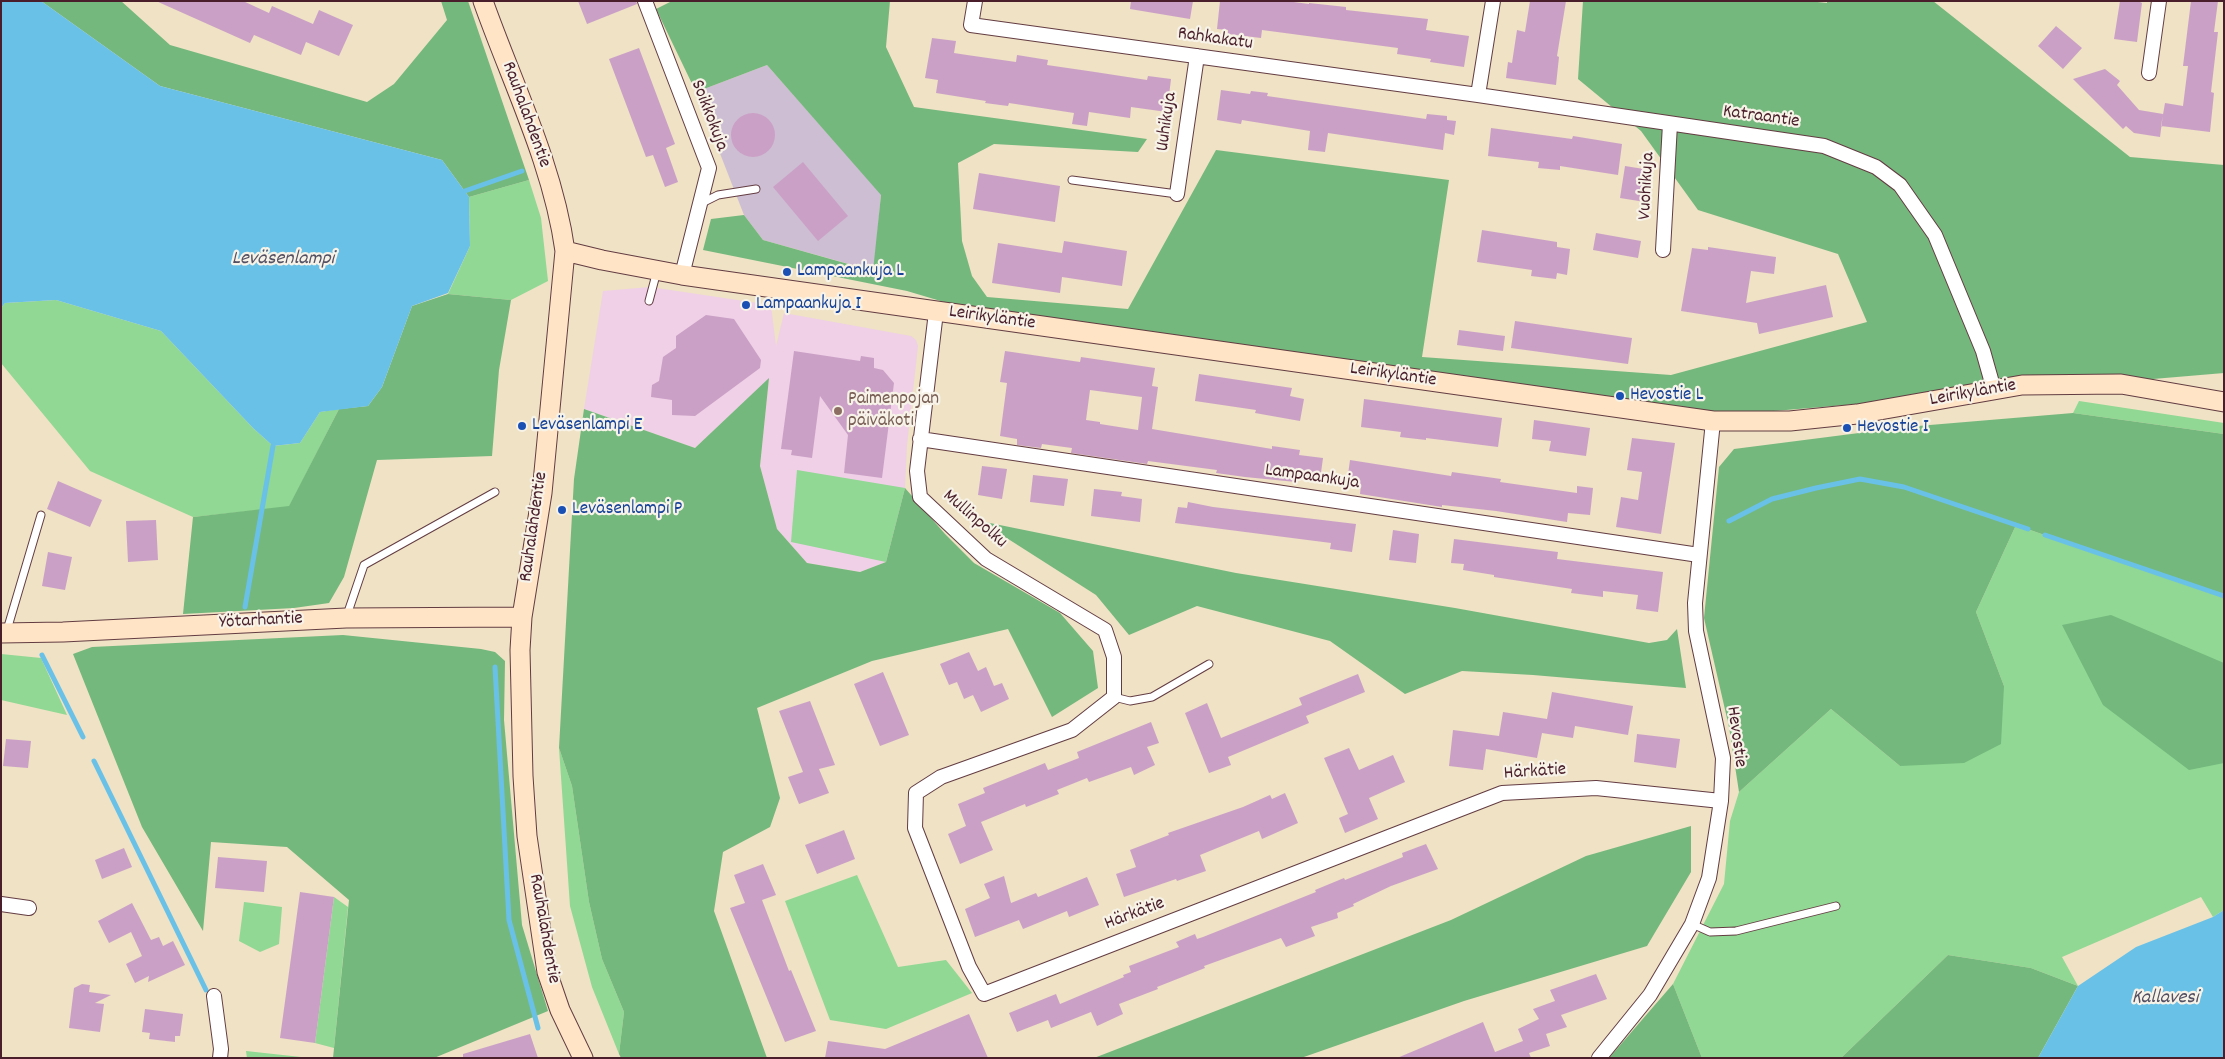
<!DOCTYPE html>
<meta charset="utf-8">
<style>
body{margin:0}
#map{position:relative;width:2225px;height:1059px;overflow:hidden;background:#efe2c5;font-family:Dekko,sans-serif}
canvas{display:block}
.frame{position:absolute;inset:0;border:2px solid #4a1f2b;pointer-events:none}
</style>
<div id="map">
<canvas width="2225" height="1059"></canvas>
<div class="frame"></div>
</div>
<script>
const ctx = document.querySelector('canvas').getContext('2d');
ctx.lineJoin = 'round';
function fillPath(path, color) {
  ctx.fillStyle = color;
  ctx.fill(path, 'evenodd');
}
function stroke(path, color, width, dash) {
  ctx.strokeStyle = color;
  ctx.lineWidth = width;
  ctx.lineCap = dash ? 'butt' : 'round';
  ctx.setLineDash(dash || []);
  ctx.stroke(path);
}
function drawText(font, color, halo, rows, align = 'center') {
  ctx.font = font + ' Dekko,sans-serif';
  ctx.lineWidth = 4.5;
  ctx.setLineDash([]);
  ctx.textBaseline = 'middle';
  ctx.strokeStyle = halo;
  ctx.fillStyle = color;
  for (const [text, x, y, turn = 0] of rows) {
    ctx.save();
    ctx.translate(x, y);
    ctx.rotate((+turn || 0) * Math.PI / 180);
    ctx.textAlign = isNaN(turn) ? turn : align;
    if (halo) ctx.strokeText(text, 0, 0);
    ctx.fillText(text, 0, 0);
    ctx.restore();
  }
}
fillPath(new Path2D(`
 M 650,287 L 771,305 L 776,346 L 784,313 L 911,336 L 916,340 L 918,346 L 907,445 L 905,488 L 886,562 L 860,572 L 807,563 L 777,529 L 760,466 L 769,379 L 695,448 L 584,409 L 603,291 Z`), '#efd0e7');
fillPath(new Path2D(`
 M 767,65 L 881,194 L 874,271 L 763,240 L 744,215 L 696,92 Z`), '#cdbed3');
fillPath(new Path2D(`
 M 529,180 L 541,218 L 548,281 L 511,300 L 448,294 L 470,246 L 469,197 Z
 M 56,300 L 161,331 L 253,428 L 273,446 L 300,443 L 320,412 L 339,409 L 289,507 L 193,517 L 90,471 L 1,363 L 1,308 L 5,303 Z
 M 2079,401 L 2224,423 L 2224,434 L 2073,413 Z
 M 797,470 L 905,488 L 886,562 L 791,542 Z
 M 2016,525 L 2224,598 L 2224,910 L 2213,917 L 2201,897 L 2062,957 L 2078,986 L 2031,968 L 1948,955 L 1841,1058 L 1702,1058 L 1673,984 L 1724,884 L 1730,821 L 1739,792 L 1831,709 L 1900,766 L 2004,686 L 1976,612 Z
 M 1,654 L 41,658 L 67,715 L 1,700 Z
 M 559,748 L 572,786 L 589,902 L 602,959 L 624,1012 L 619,1054 L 592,987 L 570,906 Z
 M 857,875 L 898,967 L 946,960 L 972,993 L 886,1029 L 830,1020 L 785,901 Z
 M 334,897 L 348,907 L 334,1048 L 315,1043 Z
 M 244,902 L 282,907 L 279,944 L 260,952 L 239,941 Z
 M 246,1051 L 310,1058 L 247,1058 Z`), '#90d893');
fillPath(new Path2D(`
 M 41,1 L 121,1 L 170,45 L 367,102 L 394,84 L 447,20 L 441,1 L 468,1 L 529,180 L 469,197 L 442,160 L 160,86 Z
 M 672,1 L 890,1 L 886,47 L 914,107 L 1147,139 L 1138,152 L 994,144 L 958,163 L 962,241 L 972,276 L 987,297 L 1128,309 L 1216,150 L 1449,180 L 1422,357 L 1671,375 L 1867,322 L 1838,254 L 1698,210 L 1641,131 L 1578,79 L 1583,1 L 1808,1 L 1827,3 L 1827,1 L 1933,1 L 2130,157 L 2224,165 L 2224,373 L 1715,416 L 1039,318 L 944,302 L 907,291 L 703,250 L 711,219 L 744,215 L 763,240 L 873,271 L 881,195 L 767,65 L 696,92 L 656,9 Z
 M 448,294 L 511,300 L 499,370 L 492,456 L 377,460 L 344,577 L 329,603 L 294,608 L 183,614 L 193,517 L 289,506 L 339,409 L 368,406 L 382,387 L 412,306 Z
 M 769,378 L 760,466 L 777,529 L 807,563 L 860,572 L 886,562 L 905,488 L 945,534 L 974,563 L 1060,613 L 1093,651 L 1098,688 L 1052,717 L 1008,629 L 872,661 L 757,708 L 780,798 L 770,827 L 723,852 L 714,911 L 767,1058 L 621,1058 L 619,1054 L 624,1012 L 602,959 L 589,902 L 572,786 L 559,748 L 574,479 L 584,409 L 695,448 Z
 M 2073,413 L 2224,434 L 2224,598 L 2016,525 L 1976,612 L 2004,686 L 2001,744 L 1964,763 L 1900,766 L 1831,709 L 1739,792 L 1729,727 L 1704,618 L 1719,467 L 1734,449 L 1906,427 Z
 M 980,521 L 1236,573 L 1455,608 L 1649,643 L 1667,640 L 1677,629 L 1686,688 L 1533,675 L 1462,671 L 1405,694 L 1330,641 L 1197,606 L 1129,635 L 1096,595 Z
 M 2111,615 L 2224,663 L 2224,763 L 2189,770 L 2103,705 L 2062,625 Z
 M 343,635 L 481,649 L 495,652 L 505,661 L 504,720 L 522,925 L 548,1011 L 434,1058 L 333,1058 L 349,900 L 287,847 L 211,842 L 203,931 L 142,827 L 73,654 L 92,647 Z
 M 1691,826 L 1691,872 L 1647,946 L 1464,1001 L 1301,1058 L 1094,1058 L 1451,920 L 1586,856 Z
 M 1948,955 L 2031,968 L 2078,986 L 2038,1058 L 1841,1058 Z
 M 1673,984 L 1702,1058 L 1609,1058 Z`), '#74b87d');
fillPath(new Path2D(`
 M 1,1 L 41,1 L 160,86 L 442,160 L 469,197 L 470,246 L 448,293 L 412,306 L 382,387 L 368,406 L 320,412 L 300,443 L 273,446 L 253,428 L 161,331 L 56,300 L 5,303 L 1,308 Z
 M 2224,910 L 2224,1058 L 2038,1058 L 2078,986 L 2136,947 L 2213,917 Z`), '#6ac1e7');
stroke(new Path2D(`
 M 459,193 L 522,171
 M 1729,521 L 1772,499 L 1816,488 L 1860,479 L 1904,487 L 2028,529
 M 2045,535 L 2224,596
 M 245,607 L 273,446
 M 42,655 L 83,737
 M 495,667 L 509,920 L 538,1028
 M 94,761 L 206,990`), '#6ac1e7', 5);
fillPath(new Path2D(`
 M 156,1 L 243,1 L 269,13 L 272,6 L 313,24 L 319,10 L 353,25 L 339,56 L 306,42 L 301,55 L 254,35 L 250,43 Z
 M 578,1 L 636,1 L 637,4 L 587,24 Z
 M 1131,1 L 1193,1 L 1190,19 L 1130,9 Z
 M 1220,1 L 1286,1 L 1309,4 L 1309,3 L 1346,7 L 1346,10 L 1428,19 L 1426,30 L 1469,36 L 1464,67 L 1430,62 L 1431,59 L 1397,54 L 1398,48 L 1262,30 L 1261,38 L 1228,34 L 1228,30 L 1217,29 Z
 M 1530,1 L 1566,1 L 1557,56 L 1559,57 L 1556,85 L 1506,78 L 1508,62 L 1512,63 L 1517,30 L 1525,32 Z
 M 2120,1 L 2138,1 L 2142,3 L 2137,42 L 2114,39 Z
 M 2191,1 L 2218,1 L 2214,32 L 2218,32 L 2211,92 L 2214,93 L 2210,132 L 2161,126 L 2165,103 L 2183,106 L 2188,66 L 2183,66 Z
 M 2056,26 L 2082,48 L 2063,69 L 2038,46 Z
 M 932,38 L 956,41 L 954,53 L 967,55 L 1016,62 L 1017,55 L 1048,60 L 1047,65 L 1095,72 L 1147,80 L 1148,76 L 1171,79 L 1167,112 L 1131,107 L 1130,118 L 1089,112 L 1087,126 L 1072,124 L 1074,113 L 1009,103 L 1008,106 L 985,103 L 986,101 L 936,93 L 938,80 L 925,78 Z
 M 639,48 L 675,144 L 666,148 L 678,182 L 665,187 L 653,155 L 646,157 L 609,59 Z
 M 2105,69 L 2120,81 L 2117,85 L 2139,110 L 2163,114 L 2160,137 L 2134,133 L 2126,126 L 2123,129 L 2073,79 Z
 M 1221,90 L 1250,94 L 1251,91 L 1268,93 L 1267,96 L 1426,119 L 1427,114 L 1447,116 L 1447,120 L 1456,121 L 1454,135 L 1445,133 L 1443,150 L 1328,133 L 1325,152 L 1308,150 L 1310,131 L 1242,120 L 1241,124 L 1217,120 Z
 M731 135a22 22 0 1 1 44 0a22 22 0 1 1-44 0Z
 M 1491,128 L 1572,139 L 1573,136 L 1622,144 L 1618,175 L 1560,166 L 1560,170 L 1538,168 L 1539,162 L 1488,156 Z
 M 803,162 L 848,216 L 818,241 L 773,187 Z
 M 1625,166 L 1650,170 L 1645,202 L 1620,198 Z
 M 979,173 L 1060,186 L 1055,222 L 973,209 Z
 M 1482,230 L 1557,242 L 1557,247 L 1570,249 L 1567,275 L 1557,273 L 1556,279 L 1531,276 L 1532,270 L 1477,262 Z
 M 1596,233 L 1641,241 L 1638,258 L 1593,250 Z
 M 1064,241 L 1127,251 L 1122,286 L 1062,277 L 1060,293 L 992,283 L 998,243 L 1062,253 Z
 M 1708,247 L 1776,257 L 1774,274 L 1751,271 L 1746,303 L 1826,285 L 1833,317 L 1759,334 L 1757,323 L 1681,311 L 1692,248 L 1708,250 Z
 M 706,315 L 734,319 L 761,360 L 760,368 L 695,416 L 672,415 L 672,400 L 651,397 L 652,385 L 659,381 L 663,357 L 676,348 L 676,336 Z
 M 1515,321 L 1632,338 L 1628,364 L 1511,348 Z
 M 1459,330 L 1505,336 L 1503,351 L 1457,345 Z
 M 794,351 L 860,361 L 861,356 L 874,358 L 874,368 L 883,370 L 894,383 L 882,478 L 844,473 L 848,435 L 820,396 L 812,458 L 791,455 L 792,450 L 781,449 Z
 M 1005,351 L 1080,362 L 1081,357 L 1155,368 L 1152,386 L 1158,387 L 1152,429 L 1272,449 L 1272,446 L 1300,450 L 1299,455 L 1323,458 L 1320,480 L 1296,477 L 1296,482 L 1245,477 L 1216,473 L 1217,470 L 1148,461 L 1147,464 L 1071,453 L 1072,448 L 1042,444 L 1041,448 L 1017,445 L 1017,439 L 1000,436 L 1007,383 L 1000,382 ZM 1090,390 L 1142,397 L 1138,430 L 1100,424 L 1100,422 L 1086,420 Z
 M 1199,374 L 1292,388 L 1290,396 L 1304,399 L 1300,421 L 1255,413 L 1256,410 L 1195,401 Z
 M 1364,399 L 1502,418 L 1498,447 L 1426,438 L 1426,440 L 1400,437 L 1401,432 L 1361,427 Z
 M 1534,420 L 1590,428 L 1586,456 L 1549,451 L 1551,441 L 1532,439 Z
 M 1632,438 L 1675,443 L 1661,534 L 1616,527 L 1621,497 L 1638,500 L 1642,472 L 1627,470 Z
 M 1350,460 L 1451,476 L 1452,472 L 1501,479 L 1500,482 L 1577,493 L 1577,486 L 1593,488 L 1590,515 L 1568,513 L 1567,522 L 1496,511 L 1442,505 L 1442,507 L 1360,494 L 1361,484 L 1347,482 Z
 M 982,466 L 1007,469 L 1002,499 L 978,495 Z
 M 1033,475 L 1068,479 L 1064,506 L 1030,502 Z
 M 58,481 L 102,500 L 90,527 L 47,509 Z
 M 1094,489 L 1122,492 L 1121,496 L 1142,499 L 1140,522 L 1091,516 Z
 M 1188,502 L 1213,507 L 1356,524 L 1352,552 L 1330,549 L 1331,543 L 1175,523 L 1178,507 L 1187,508 Z
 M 156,520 L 158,560 L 128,562 L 126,521 Z
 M 1393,530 L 1419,534 L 1416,563 L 1389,560 Z
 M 1454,539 L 1558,552 L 1557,559 L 1663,572 L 1658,612 L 1636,609 L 1638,595 L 1603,591 L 1603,597 L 1571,593 L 1572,589 L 1494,577 L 1494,575 L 1463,570 L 1464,564 L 1451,563 Z
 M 48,552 L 72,557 L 65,590 L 42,586 Z
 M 969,652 L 978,671 L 986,667 L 994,686 L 1002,683 L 1009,699 L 981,712 L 973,695 L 964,699 L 957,682 L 949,685 L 940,664 Z
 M 883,672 L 909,735 L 880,746 L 854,684 Z
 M 1358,674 L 1365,692 L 1306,716 L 1309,723 L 1228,757 L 1231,765 L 1209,773 L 1185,713 L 1207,703 L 1221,738 L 1302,705 L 1299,698 Z
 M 1552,692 L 1633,706 L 1628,735 L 1575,726 L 1573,738 L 1542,733 L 1537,758 L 1486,749 L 1483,770 L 1449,766 L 1453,730 L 1499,736 L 1503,712 L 1547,719 Z
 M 810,701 L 835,765 L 819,769 L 829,793 L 799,804 L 788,777 L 803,772 L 779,711 Z
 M 1151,722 L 1159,743 L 1147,747 L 1155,765 L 1134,775 L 1131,767 L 1089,782 L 1087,778 L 1057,790 L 1059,794 L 1026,807 L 1025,804 L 981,822 L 993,850 L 960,864 L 948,834 L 966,826 L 958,804 L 985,793 L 983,788 L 1045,763 L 1048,770 L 1079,758 L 1077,752 Z
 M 1637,734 L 1680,739 L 1676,768 L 1634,762 Z
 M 6,739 L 31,741 L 28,768 L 3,766 Z
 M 1349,748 L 1359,770 L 1393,755 L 1405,782 L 1369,798 L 1378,819 L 1345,833 L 1339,818 L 1348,814 L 1324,758 Z
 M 1285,793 L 1298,823 L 1262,839 L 1259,831 L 1200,855 L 1206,871 L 1177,881 L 1176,879 L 1124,897 L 1116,874 L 1136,867 L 1130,850 L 1169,835 L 1168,833 L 1243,807 L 1270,795 L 1272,799 Z
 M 844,830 L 855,859 L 817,874 L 805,845 Z
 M 1426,844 L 1438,869 L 1391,886 L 1353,904 L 1354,906 L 1337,913 L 1338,918 L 1311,927 L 1315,936 L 1286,947 L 1281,938 L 1204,966 L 1205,968 L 1157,987 L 1158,989 L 1119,1004 L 1123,1014 L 1097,1026 L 1091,1012 L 1051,1028 L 1048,1020 L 1017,1032 L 1009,1013 L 1056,994 L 1060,1004 L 1124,977 L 1123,975 L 1131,972 L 1129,966 L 1179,947 L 1176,942 L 1195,934 L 1197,939 L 1203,937 L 1316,892 L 1315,890 L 1344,878 L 1345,880 L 1403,857 L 1402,853 Z
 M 124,848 L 132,867 L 102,879 L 95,860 Z
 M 218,857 L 267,861 L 264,892 L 215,888 Z
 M 763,864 L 776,895 L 762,900 L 789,971 L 791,970 L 816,1031 L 785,1042 L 730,908 L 745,903 L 734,875 Z
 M 1004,876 L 1011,903 L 1036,893 L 1038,897 L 1087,877 L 1099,905 L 1069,917 L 1067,911 L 1023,929 L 1019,920 L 975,937 L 965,909 L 990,898 L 984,884 Z
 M 300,892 L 334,897 L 315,1043 L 280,1038 Z
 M 132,903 L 151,940 L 159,937 L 163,946 L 173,941 L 185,965 L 148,982 L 149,976 L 135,983 L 126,964 L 142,956 L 131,932 L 109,943 L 98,921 Z
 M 1596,974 L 1607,999 L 1561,1015 L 1567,1027 L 1546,1034 L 1550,1046 L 1529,1053 L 1531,1058 L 1397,1058 L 1483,1022 L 1495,1052 L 1523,1041 L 1518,1029 L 1539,1019 L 1533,1009 L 1555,1001 L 1550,990 Z
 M 82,984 L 90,985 L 89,992 L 111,995 L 95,1003 L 104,1004 L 100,1032 L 69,1028 L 74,988 Z
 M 145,1009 L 183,1014 L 180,1036 L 175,1036 L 175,1042 L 149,1039 L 150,1033 L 142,1032 Z
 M 969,1014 L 988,1058 L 825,1058 L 828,1041 L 885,1049 Z
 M 530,1034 L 538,1058 L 463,1058 L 463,1054 Z`), '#cba0c6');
const lane = new Path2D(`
 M 1072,180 L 1177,194
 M 700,204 L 718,195 L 756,189
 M 649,301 L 657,271
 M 347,615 L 364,565 L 495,492
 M 7,630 L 41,515
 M 1114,697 L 1130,701 L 1152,697 L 1209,664
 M 1692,924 L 1710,932 L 1736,931 L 1836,906`);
const street = new Path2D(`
 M 645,1 L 709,168 L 682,275
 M 975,1 L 971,25 L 1478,95
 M 1493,1 L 1478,95 L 1824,146 L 1876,167 L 1900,185 L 1935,235 L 1983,351 L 1994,390
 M 2149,73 L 2159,1
 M 1177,194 L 1197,56
 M 1663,250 L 1670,124
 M 936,312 L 917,471 L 920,497 L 986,559 L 1105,630 L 1114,657 L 1114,697 L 1072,730 L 941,777 L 916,793 L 915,828 L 969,967 L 984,994 L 1502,793 L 1596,788 L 1721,801
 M 920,439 L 1699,555
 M 1,904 L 29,908
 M 214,996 L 221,1049 L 220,1058
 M 1599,1058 L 1650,995 L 1692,924 L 1709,878 L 1721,801 L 1723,758 L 1696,631 L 1695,603 L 1713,421`);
const secondary = new Path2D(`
 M 483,1 C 512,83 553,164 565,251 L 542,493 L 522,617 L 520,650 L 523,776 L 527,836 L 547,972 L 560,1010 L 583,1058
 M 565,251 L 602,260 L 682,275 L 1713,421 L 1790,421 L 1857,414 L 2022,385 L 2121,384 L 2224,402
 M 1,633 L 63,632 L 346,618 L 522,617`);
stroke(lane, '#633c42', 9);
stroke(street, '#633c42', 16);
stroke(secondary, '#633c42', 21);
stroke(lane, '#fff', 7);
stroke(street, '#fff', 14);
stroke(secondary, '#ffe4c6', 19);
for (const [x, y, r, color] of [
 [787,272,5,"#1a4fb4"],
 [746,305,5,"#1a4fb4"],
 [1620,396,5,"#1a4fb4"],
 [838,411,5,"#8d6e63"],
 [522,426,5,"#1a4fb4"],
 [1847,428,5,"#1a4fb4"],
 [562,510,5,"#1a4fb4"]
]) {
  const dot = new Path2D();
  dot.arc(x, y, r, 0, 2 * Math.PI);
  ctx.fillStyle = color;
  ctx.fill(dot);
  stroke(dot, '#f7f3e8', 2);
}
drawText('19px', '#4a1f2b', '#f7f3e8', [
 ["Rahkakatu",1215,40,8],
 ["Rauhalahdentie",525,115,70],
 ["Soikkokuja",708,116,69],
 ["Katraantie",1761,118,8],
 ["Uuhikuja",1168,122,-82],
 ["Vuohikuja",1648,186,-87],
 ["Leirikyläntie",992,319,8],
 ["Leirikyläntie",1393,376,8],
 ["Leirikyläntie",1973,394,-10],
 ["Lampaankuja",1312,478,8],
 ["Mullinpolku",974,520,41],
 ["Rauhalahdentie",535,527,-82],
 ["Yötarhantie",261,622,-3],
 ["Hevostie",1735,737,82],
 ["Härkätie",1535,773,-4],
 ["Härkätie",1135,915,-21],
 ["Rauhalahdentie",543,929,80]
]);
drawText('19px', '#164399', '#f7f3e8', [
 ["Lampaankuja L",797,272],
 ["Lampaankuja I",756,305],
 ["Hevostie L",1630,396],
 ["Leväsenlampi E",532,426],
 ["Hevostie I",1857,428],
 ["Leväsenlampi P",572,510]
], 'left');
drawText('19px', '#785e54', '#f7f3e8', [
 ["Paimenpojan",848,400],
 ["päiväkoti",848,422]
], 'left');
drawText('italic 20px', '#545063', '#f7f3e8', [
 ["Leväsenlampi",283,260],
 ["Kallavesi",2165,999]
]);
</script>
